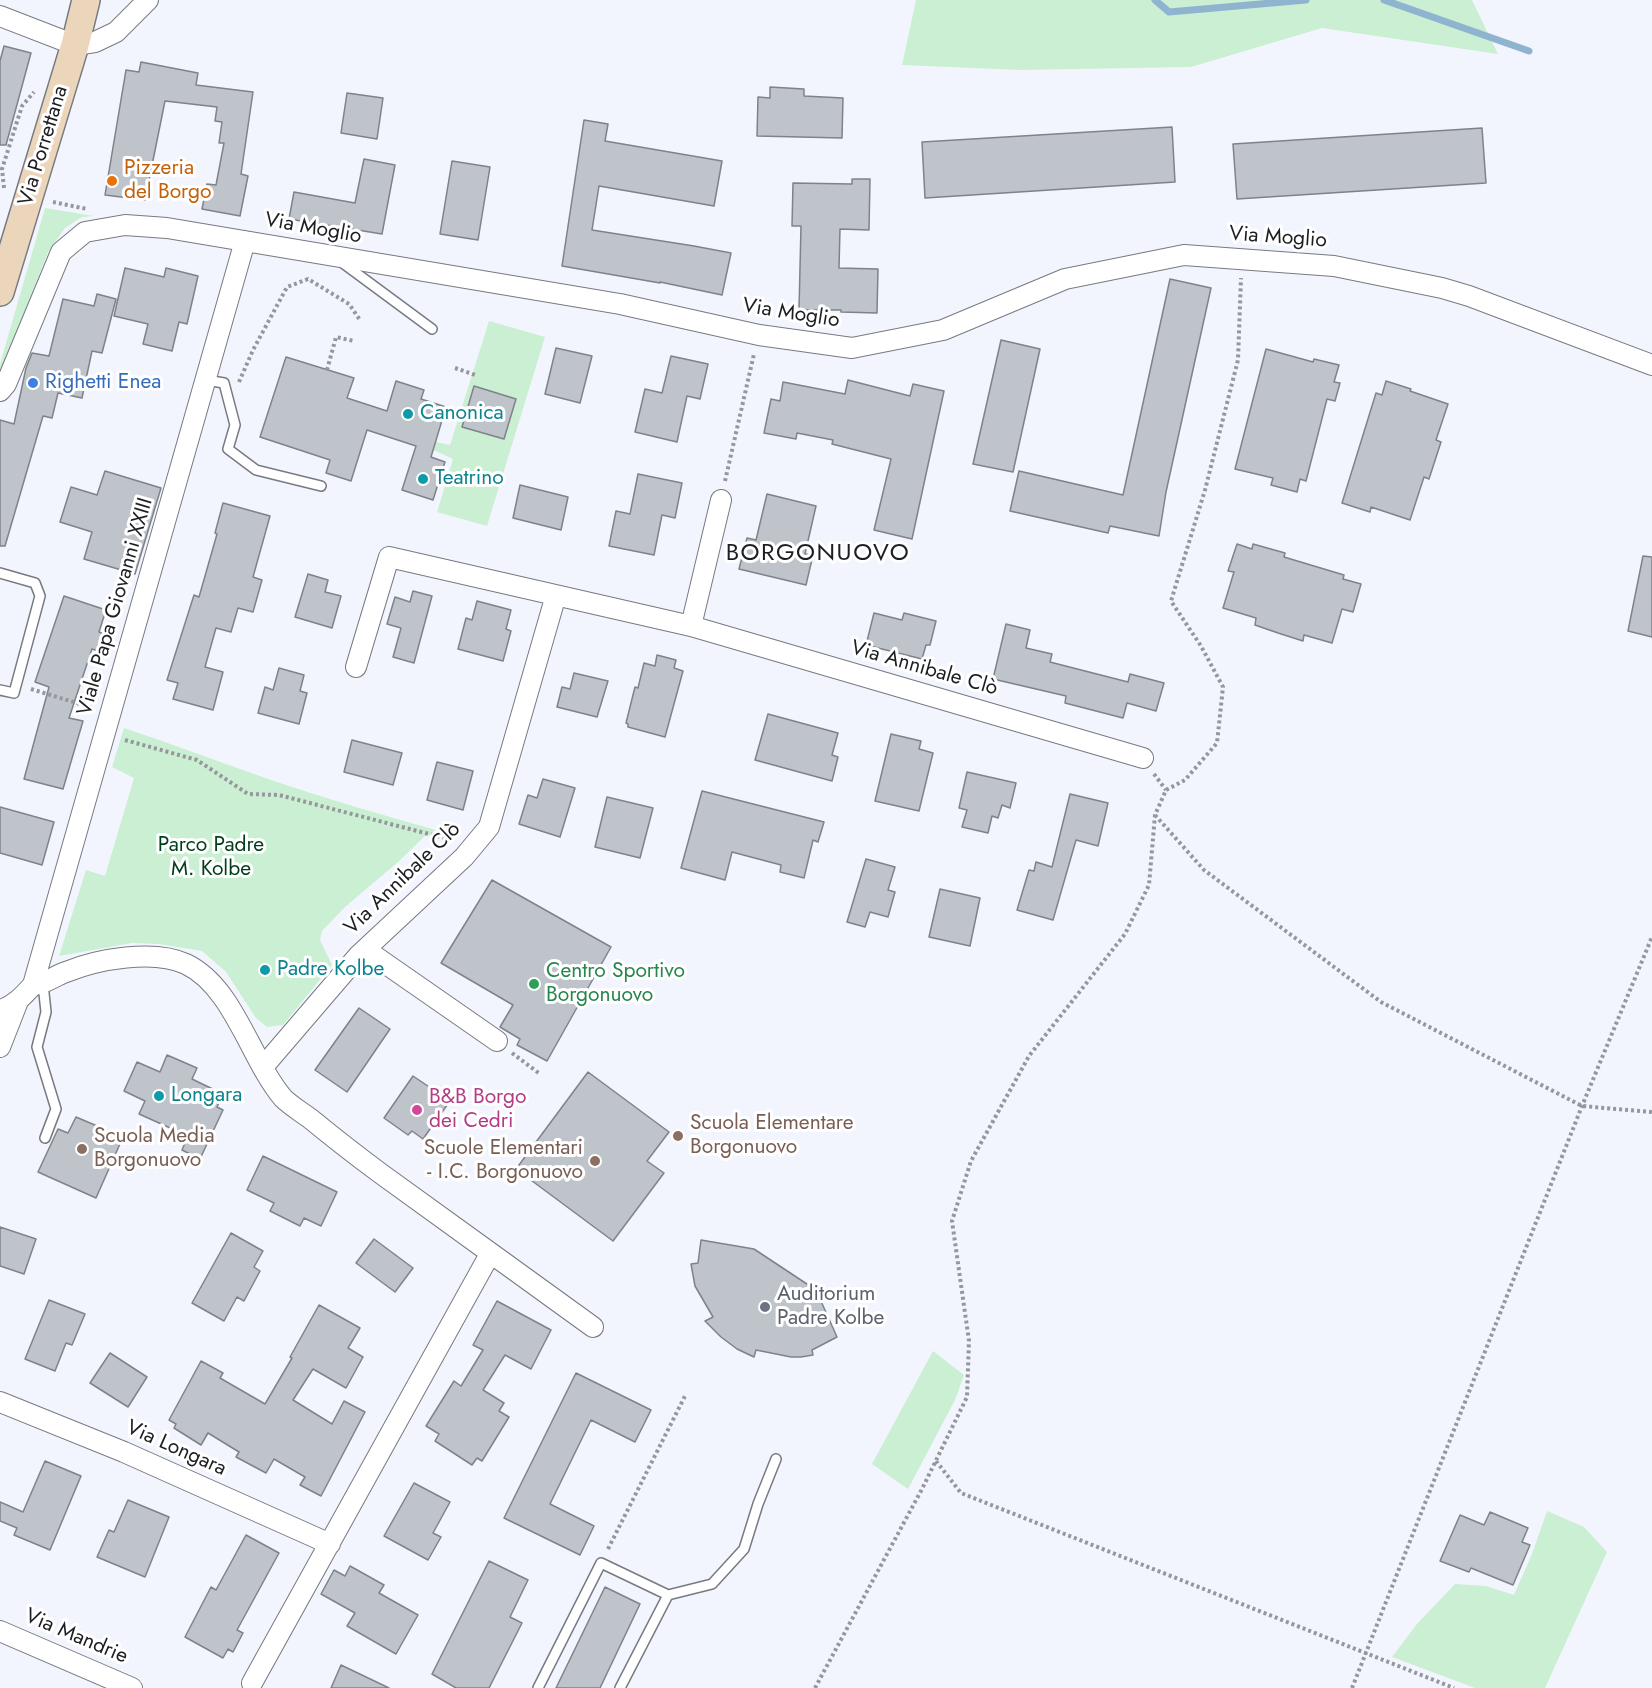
<!DOCTYPE html>
<meta charset="utf-8">
<style>
body{margin:0}
canvas{display:block;background:#f2f5fd}
</style>
<canvas width="1652" height="1688"></canvas>
<script>
const ctx = document.querySelector('canvas').getContext('2d');
ctx.lineJoin = 'round';
function fillPath(path, color) {
  ctx.fillStyle = color;
  ctx.fill(path, 'evenodd');
}
function stroke(path, color, width, dash) {
  ctx.strokeStyle = color;
  ctx.lineWidth = width;
  ctx.lineCap = dash ? 'butt' : 'round';
  ctx.setLineDash(dash || []);
  ctx.stroke(path);
}
function drawText(font, color, halo, rows, align = 'center') {
  ctx.font = font + ' Jost,sans-serif';
  ctx.lineWidth = 6;
  ctx.setLineDash([]);
  ctx.textBaseline = 'middle';
  ctx.strokeStyle = halo;
  ctx.fillStyle = color;
  for (const [text, x, y, turn = 0] of rows) {
    ctx.save();
    ctx.translate(x, y);
    ctx.rotate((+turn || 0) * Math.PI / 180);
    ctx.textAlign = isNaN(turn) ? turn : align;
    if (halo) ctx.strokeText(text, 0, 0);
    ctx.fillText(text, 0, 0);
    ctx.restore();
  }
}
fillPath(new Path2D(`
 M 916,0 L 1472,0 L 1498,54 L 1322,28 L 1191,67 L 1020,70 L 902,65 Z
 M 45,208 L 94,216 L 82,217 L 65,228 L 48,252 L 2,370 L 0,369 L 0,364 Z
 M 489,321 L 545,337 L 487,526 L 437,512 L 453,459 L 431,449 L 436,442 L 450,445 Z
 M 124,728 C 173,744 222,763 271,780 C 327,799 383,815 439,831 L 436,836 L 426,835 L 398,862 L 345,907 L 322,931 L 320,940 L 332,965 L 283,1025 L 267,1027 L 256,1018 L 226,972 L 202,951 L 159,944 L 132,943 L 59,956 L 86,870 L 105,876 L 134,778 L 112,767 Z
 M 933,1351 L 964,1375 L 955,1400 L 908,1489 L 872,1464 Z
 M 1547,1511 L 1584,1527 L 1607,1552 L 1545,1688 L 1475,1688 L 1392,1657 L 1417,1624 L 1455,1584 L 1486,1586 L 1514,1595 L 1532,1554 Z`), '#cbefd2');
stroke(new Path2D(`
 M 1155,0 L 1169,12 L 1306,0
 M 1384,0 L 1529,51`), '#8eb4d0', 7);
const building = new Path2D(`
 M 4,46 L 31,53 L 6,145 L 0,145 L 0,61 Z
 M 141,62 L 198,73 L 196,85 L 253,92 L 241,174 L 248,176 L 240,216 L 202,209 L 207,184 L 216,185 L 224,143 L 219,143 L 222,122 L 215,121 L 217,107 L 165,101 L 145,200 L 105,195 L 126,70 L 139,72 Z
 M 770,87 L 804,89 L 804,96 L 843,98 L 842,138 L 757,136 L 758,97 L 770,98 Z
 M 347,93 L 383,98 L 377,139 L 341,133 Z
 M 584,120 L 608,124 L 605,141 L 722,161 L 714,206 L 599,186 L 592,230 L 694,246 L 731,253 L 722,295 L 660,282 L 660,283 L 562,266 Z
 M 1172,127 L 1175,182 L 925,198 L 922,142 Z
 M 1482,128 L 1486,183 L 1237,199 L 1233,144 Z
 M 364,159 L 395,165 L 382,234 L 289,219 L 294,192 L 355,203 Z
 M 452,161 L 490,167 L 478,240 L 440,234 Z
 M 852,179 L 870,179 L 869,230 L 840,229 L 839,268 L 878,269 L 877,313 L 841,312 L 841,310 L 799,310 L 801,226 L 792,226 L 793,183 L 852,184 Z
 M 125,268 L 164,277 L 166,268 L 198,276 L 187,324 L 179,322 L 172,351 L 143,344 L 148,324 L 114,316 Z
 M 1170,279 L 1211,288 L 1166,492 L 1159,536 L 1110,526 L 1108,533 L 1010,511 L 1019,471 L 1123,495 Z
 M 97,294 L 116,299 L 102,353 L 92,351 L 82,398 L 58,393 L 52,418 L 43,416 L 5,546 L 0,546 L 0,420 L 14,424 L 26,368 L 32,353 L 49,356 L 63,299 L 94,306 Z
 M 1001,340 L 1040,349 L 1013,472 L 973,464 Z
 M 556,348 L 592,356 L 580,403 L 545,394 Z
 M 1266,349 L 1313,362 L 1314,359 L 1339,365 L 1334,382 L 1340,383 L 1335,401 L 1327,399 L 1306,481 L 1300,479 L 1297,492 L 1271,485 L 1273,478 L 1235,469 Z
 M 671,356 L 708,364 L 700,399 L 687,396 L 677,442 L 635,432 L 645,389 L 662,393 Z
 M 286,357 L 354,378 L 347,398 L 387,411 L 396,381 L 424,390 L 421,399 L 446,407 L 431,457 L 445,462 L 433,500 L 402,490 L 416,446 L 367,430 L 351,481 L 326,473 L 330,460 L 260,437 Z
 M 848,380 L 910,396 L 913,384 L 944,391 L 912,539 L 874,530 L 891,459 L 832,444 L 833,440 L 797,433 L 796,439 L 764,433 L 771,399 L 780,401 L 783,382 L 845,394 Z
 M 1386,381 L 1411,389 L 1410,391 L 1448,404 L 1436,440 L 1441,442 L 1429,479 L 1424,477 L 1410,520 L 1371,507 L 1370,512 L 1342,503 L 1376,393 L 1382,395 Z
 M 474,386 L 516,399 L 504,439 L 462,427 Z
 M 105,471 L 161,488 L 135,574 L 84,559 L 92,532 L 60,522 L 71,487 L 97,495 Z
 M 638,474 L 682,483 L 675,518 L 662,515 L 654,555 L 609,546 L 616,511 L 630,514 Z
 M 520,485 L 568,497 L 561,530 L 513,518 Z
 M 767,494 L 816,506 L 805,554 L 813,555 L 806,585 L 739,569 L 747,538 L 756,540 Z
 M 223,503 L 270,516 L 253,577 L 262,580 L 253,612 L 238,608 L 231,632 L 216,628 L 205,667 L 223,672 L 213,710 L 173,699 L 178,683 L 167,680 L 194,595 L 199,597 L 217,534 L 215,533 Z
 M 1237,544 L 1252,549 L 1253,544 L 1285,553 L 1284,557 L 1344,575 L 1343,579 L 1361,584 L 1353,612 L 1342,609 L 1332,643 L 1304,635 L 1303,641 L 1278,633 L 1255,625 L 1256,618 L 1223,608 L 1234,572 L 1228,571 Z
 M 1643,556 L 1652,557 L 1652,637 L 1628,631 Z
 M 308,574 L 328,580 L 325,592 L 341,596 L 332,628 L 295,617 Z
 M 413,591 L 432,596 L 414,663 L 393,657 L 401,628 L 387,624 L 395,597 L 410,602 Z
 M 64,596 L 106,610 L 99,632 L 107,635 L 102,652 L 92,649 L 69,718 L 83,721 L 63,789 L 24,779 L 49,687 L 35,682 Z
 M 477,601 L 511,610 L 506,629 L 511,631 L 503,661 L 458,649 L 466,618 L 472,620 Z
 M 874,613 L 902,620 L 904,613 L 936,621 L 930,645 L 926,645 L 922,659 L 866,645 Z
 M 1006,624 L 1030,630 L 1026,648 L 1052,654 L 1050,662 L 1128,682 L 1130,674 L 1164,683 L 1156,711 L 1127,703 L 1123,718 L 1065,703 L 1066,696 L 993,679 Z
 M 657,655 L 676,660 L 674,668 L 683,671 L 665,737 L 628,727 L 628,724 L 626,723 L 635,687 L 638,688 L 644,663 L 655,666 Z
 M 279,668 L 304,675 L 300,691 L 307,693 L 299,724 L 258,713 L 265,687 L 273,690 Z
 M 574,673 L 608,681 L 597,717 L 557,707 L 562,687 L 570,689 Z
 M 768,714 L 838,733 L 832,755 L 838,757 L 832,781 L 755,760 Z
 M 891,734 L 921,741 L 919,749 L 933,753 L 919,811 L 875,801 Z
 M 352,740 L 402,753 L 393,785 L 344,772 Z
 M 437,762 L 473,771 L 463,810 L 427,800 Z
 M 967,772 L 1016,783 L 1010,808 L 1002,805 L 998,818 L 992,816 L 988,833 L 962,827 L 967,810 L 959,808 Z
 M 543,779 L 575,788 L 560,837 L 519,824 L 528,795 L 537,798 Z
 M 702,791 L 824,822 L 818,842 L 813,840 L 804,878 L 780,872 L 781,865 L 732,852 L 725,880 L 681,868 Z
 M 1070,794 L 1108,803 L 1098,846 L 1076,840 L 1053,920 L 1017,910 L 1029,870 L 1034,871 L 1036,862 L 1052,867 Z
 M 607,797 L 653,808 L 640,858 L 595,847 Z
 M 0,807 L 54,822 L 42,865 L 0,853 Z
 M 866,859 L 895,867 L 888,890 L 895,892 L 888,917 L 870,912 L 865,927 L 847,922 Z
 M 492,880 L 611,947 L 547,1061 L 517,1045 L 520,1039 L 500,1027 L 513,1005 L 441,963 Z
 M 940,889 L 980,898 L 970,946 L 929,937 Z
 M 359,1008 L 390,1029 L 347,1092 L 315,1070 Z
 M 167,1055 L 197,1068 L 192,1079 L 223,1094 L 217,1107 L 223,1110 L 200,1159 L 182,1150 L 188,1136 L 139,1114 L 145,1101 L 124,1091 L 137,1062 L 160,1072 Z
 M 588,1072 L 669,1132 L 647,1161 L 664,1173 L 613,1241 L 516,1169 Z
 M 413,1076 L 450,1101 L 423,1139 L 412,1131 L 408,1135 L 384,1118 Z
 M 76,1117 L 123,1137 L 96,1198 L 38,1172 L 58,1129 L 68,1133 Z
 M 263,1156 L 337,1192 L 321,1226 L 304,1218 L 300,1226 L 270,1211 L 274,1203 L 247,1190 Z
 M 0,1227 L 36,1239 L 24,1274 L 0,1266 Z
 M 231,1233 L 263,1251 L 254,1267 L 260,1271 L 244,1301 L 237,1297 L 224,1321 L 192,1303 Z
 M 374,1239 L 413,1268 L 395,1292 L 356,1263 Z
 M 701,1240 L 754,1249 L 816,1290 L 837,1337 L 812,1350 L 813,1355 L 801,1357 L 791,1357 L 756,1350 L 754,1357 L 737,1349 L 721,1337 L 705,1321 L 713,1317 L 695,1286 L 691,1264 L 698,1263 Z
 M 49,1300 L 85,1314 L 72,1345 L 66,1343 L 55,1371 L 25,1359 Z
 M 497,1301 L 551,1330 L 531,1369 L 505,1355 L 483,1390 L 504,1403 L 499,1411 L 509,1417 L 482,1461 L 477,1458 L 472,1465 L 435,1441 L 439,1434 L 426,1426 L 454,1381 L 461,1386 L 483,1350 L 473,1345 Z
 M 319,1305 L 360,1328 L 348,1348 L 363,1357 L 346,1388 L 313,1369 L 293,1400 L 332,1424 L 344,1401 L 365,1412 L 321,1496 L 300,1485 L 305,1477 L 274,1459 L 266,1473 L 236,1457 L 239,1452 L 208,1433 L 201,1445 L 174,1428 L 176,1424 L 169,1420 L 201,1361 L 223,1373 L 220,1378 L 265,1404 L 292,1358 L 290,1357 Z
 M 110,1353 L 147,1377 L 128,1407 L 90,1383 Z
 M 576,1373 L 651,1410 L 635,1442 L 591,1420 L 550,1504 L 594,1526 L 580,1555 L 504,1518 Z
 M 45,1461 L 81,1476 L 50,1550 L 14,1535 L 17,1528 L 0,1521 L 0,1502 L 23,1512 Z
 M 414,1483 L 450,1502 L 433,1533 L 441,1537 L 428,1560 L 384,1536 Z
 M 128,1500 L 169,1517 L 145,1577 L 97,1557 L 109,1530 L 114,1532 Z
 M 1490,1512 L 1528,1528 L 1522,1542 L 1530,1545 L 1513,1585 L 1471,1568 L 1469,1572 L 1440,1561 L 1460,1515 L 1484,1525 Z
 M 246,1535 L 279,1553 L 237,1630 L 243,1633 L 233,1652 L 228,1649 L 223,1658 L 185,1637 L 211,1587 L 216,1590 Z
 M 489,1561 L 528,1580 L 510,1617 L 522,1623 L 489,1688 L 456,1688 L 432,1674 Z
 M 350,1566 L 384,1585 L 379,1593 L 418,1615 L 396,1654 L 347,1626 L 355,1613 L 321,1594 L 334,1570 L 345,1576 Z
 M 605,1587 L 640,1604 L 600,1688 L 556,1688 Z
 M 341,1665 L 389,1688 L 331,1688 Z`);
fillPath(building, '#bfc3ca');
stroke(building, '#7f8289', 1.5);
const lane = new Path2D(`
 M 340,261 L 432,329
 M 206,380 L 224,383 L 235,425 L 228,449 L 256,470 L 321,486
 M 0,573 L 35,583 L 40,596 L 14,693 L 0,690
 M 43,984 L 46,1012 L 37,1047 L 56,1109 L 45,1138
 M 538,1688 L 601,1563 L 668,1595 L 712,1584 L 744,1549 L 758,1504 L 776,1459
 M 620,1688 L 668,1595`);
const street = new Path2D(`
 M 0,16 L 75,45 L 95,42 L 116,32 L 148,0
 M 0,391 L 6,384 L 61,252 L 85,232 L 125,225 L 167,228 L 620,304 L 759,335 L 852,348 L 943,330 L 1065,279 L 1184,255 L 1334,266 L 1442,288 L 1469,296 L 1652,365
 M 691,626 L 721,500
 M 356,667 L 389,557 L 691,626 L 1143,758
 M 366,950 L 497,1041
 M 33,985 C 46,984 54,976 66,972 C 98,959 154,949 186,964 C 234,987 250,1059 283,1098 C 291,1106 303,1113 312,1120 C 334,1138 357,1156 380,1173 C 451,1224 522,1276 593,1327
 M 0,1010 C 14,1006 23,996 33,985 L 245,241
 M 0,1047 L 18,1001
 M 263,1067 L 359,955 L 464,857 L 489,827 L 556,595
 M 0,1402 L 124,1452 L 330,1544
 M 0,1631 L 132,1688
 M 252,1683 L 490,1254`);
const secondary = new Path2D(`
 M 0,292 L 75,45 L 86,0`);
stroke(lane, '#777a81', 12);
stroke(street, '#777a81', 22);
stroke(secondary, '#777a81', 30);
stroke(new Path2D(`
 M 4,188 L 2,169 L 22,106 L 34,92
 M 53,202 L 87,209
 M 455,368 L 475,375
 M 327,370 L 336,337 L 354,341
 M 239,382 L 253,350 L 287,287 L 308,279 L 349,304 L 360,320
 M 725,481 L 754,354
 M 31,689 L 93,708
 M 125,740 L 197,760 L 248,794 L 279,795 L 452,840
 M 1154,774 L 1166,790
 M 1155,815 L 1204,870 L 1381,1002 L 1582,1106 L 1652,1112
 M 512,1053 L 540,1074
 M 936,1461 L 961,1493 L 1454,1688
 M 608,1549 L 686,1394
 M 815,1688 L 922,1489 L 967,1397 L 969,1341 L 952,1221 L 971,1161 L 1029,1056 L 1125,934 L 1149,885 L 1155,815 L 1166,790 L 1185,780 L 1217,743 L 1223,687 L 1201,646 L 1171,601 L 1205,490 L 1238,360 L 1241,278
 M 1352,1688 L 1582,1106 L 1652,937`), '#95979d', 4, [3, 3]);
stroke(lane, '#fff', 9);
stroke(street, '#fff', 20);
stroke(secondary, '#ebd6bb', 27);
for (const [x, y, r, color] of [
 [112,181,6,"#e8710a"],
 [33,383,6,"#3f7fe0"],
 [408,414,6,"#0f9aa8"],
 [423,479,6,"#0f9aa8"],
 [265,970,6,"#0f9aa8"],
 [534,984,6,"#2e9e5b"],
 [159,1096,6,"#0f9aa8"],
 [417,1110,6,"#d1479c"],
 [678,1136,6,"#8d6e63"],
 [82,1149,6,"#8d6e63"],
 [595,1161,6,"#8d6e63"],
 [765,1307,6,"#6b7280"]
]) {
  const dot = new Path2D();
  dot.arc(x, y, r, 0, 2 * Math.PI);
  ctx.fillStyle = color;
  ctx.fill(dot);
  stroke(dot, '#fff', 2);
}
drawText('21px', '#1d1e21', '#fff', [
 ["Via Porrettana",44,146,-73],
 ["Via Moglio",313,229,10],
 ["Via Moglio",1278,238,4],
 ["Via Moglio",791,314,9],
 ["Viale Papa Giovanni XXIII",116,607,-74],
 ["Via Annibale Clò",924,669,16],
 ["Via Annibale Clò",403,879,-44],
 ["Via Longara",176,1449,24],
 ["Via Mandrie",76,1637,23]
]);
drawText('21px', '#c56008', '#fff', [
 ["Pizzeria",124,169],
 ["del Borgo",124,193]
], 'left');
drawText('21px', '#366cbe', '#fff', [
 ["Righetti Enea",45,383]
], 'left');
drawText('21px', '#0d838f', '#fff', [
 ["Canonica",420,414],
 ["Teatrino",435,479],
 ["Padre Kolbe",277,970],
 ["Longara",171,1096]
], 'left');
drawText('21px', '#003e19', '#fff', [
 ["Parco Padre",211,846],
 ["M. Kolbe",211,870]
]);
drawText('21px', '#27864d', '#fff', [
 ["Centro Sportivo",546,972],
 ["Borgonuovo",546,996]
], 'left');
drawText('21px', '#b23c85', '#fff', [
 ["B&B Borgo",429,1098],
 ["dei Cedri",429,1122]
], 'left');
drawText('21px', '#785e54', '#fff', [
 ["Scuola Elementare",690,1124],
 ["Borgonuovo",690,1148],
 ["Scuola Media",94,1137],
 ["Borgonuovo",94,1161],
 ["Scuole Elementari",583,1149,"right"],
 ["- I.C. Borgonuovo",583,1173,"right"]
], 'left');
drawText('21px', '#5b616d', '#fff', [
 ["Auditorium",777,1295],
 ["Padre Kolbe",777,1319]
], 'left');
ctx.letterSpacing = '1.5px';
drawText('24px', '#1d1e21', '#fff', [
 ["BORGONUOVO",818,554]
]);
ctx.letterSpacing = '0px';
</script>
